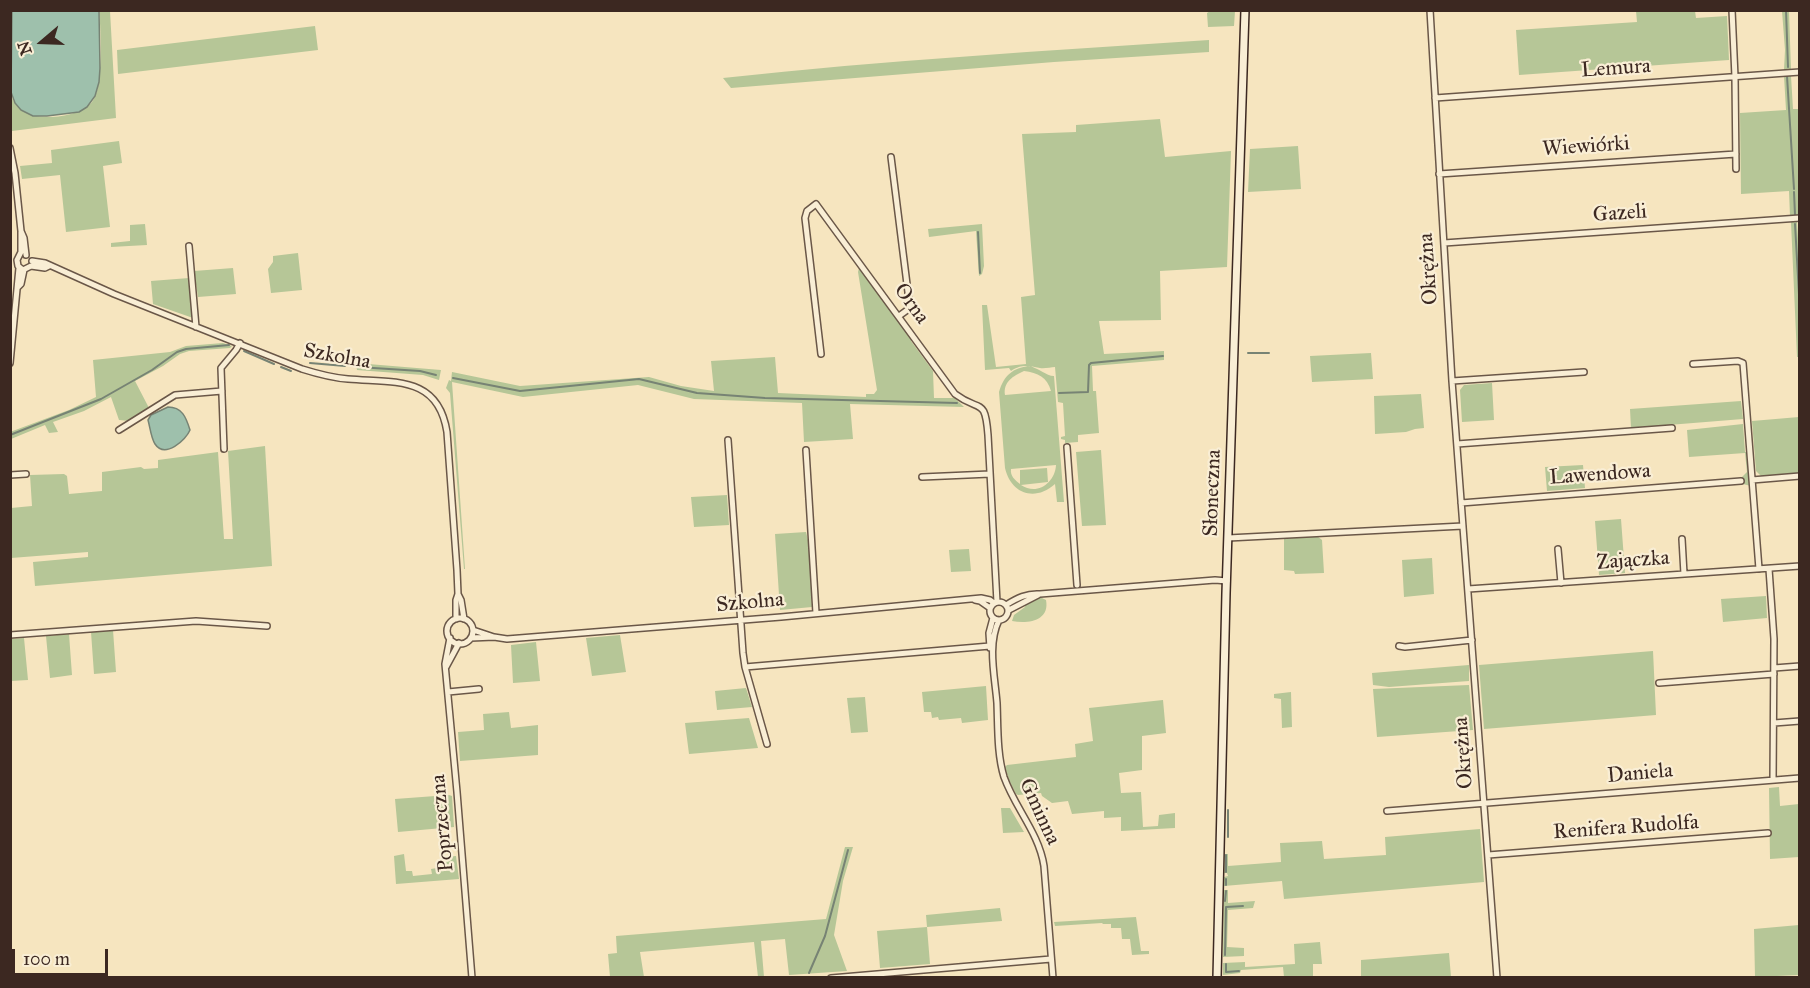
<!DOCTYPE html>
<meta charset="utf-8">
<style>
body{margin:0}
#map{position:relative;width:1810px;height:988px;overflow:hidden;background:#f6e5bf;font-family:"IM FELL Great Primer",serif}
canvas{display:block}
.frame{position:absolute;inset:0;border:12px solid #3c2821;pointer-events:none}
.north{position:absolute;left:12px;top:12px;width:60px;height:60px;-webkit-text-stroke:4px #f9eed5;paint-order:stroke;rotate:251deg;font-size:16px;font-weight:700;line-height:24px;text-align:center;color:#3c2821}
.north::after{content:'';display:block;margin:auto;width:21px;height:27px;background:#3c2821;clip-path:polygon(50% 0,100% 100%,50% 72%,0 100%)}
.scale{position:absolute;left:12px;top:949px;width:96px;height:27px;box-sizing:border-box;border:3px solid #3c2821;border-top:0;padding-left:8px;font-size:18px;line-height:21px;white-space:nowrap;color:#3c2821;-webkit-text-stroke:4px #f9eed5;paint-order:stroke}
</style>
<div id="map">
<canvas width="1810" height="988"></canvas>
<div class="frame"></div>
<div class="north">N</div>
<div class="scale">100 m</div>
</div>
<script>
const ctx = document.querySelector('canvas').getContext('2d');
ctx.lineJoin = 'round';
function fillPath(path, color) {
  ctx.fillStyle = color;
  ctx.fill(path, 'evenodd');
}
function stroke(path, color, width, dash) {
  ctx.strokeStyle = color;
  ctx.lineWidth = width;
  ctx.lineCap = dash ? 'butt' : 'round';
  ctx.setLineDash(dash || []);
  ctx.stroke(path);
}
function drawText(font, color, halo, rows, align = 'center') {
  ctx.font = font + ' "IM FELL Great Primer",serif';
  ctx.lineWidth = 4.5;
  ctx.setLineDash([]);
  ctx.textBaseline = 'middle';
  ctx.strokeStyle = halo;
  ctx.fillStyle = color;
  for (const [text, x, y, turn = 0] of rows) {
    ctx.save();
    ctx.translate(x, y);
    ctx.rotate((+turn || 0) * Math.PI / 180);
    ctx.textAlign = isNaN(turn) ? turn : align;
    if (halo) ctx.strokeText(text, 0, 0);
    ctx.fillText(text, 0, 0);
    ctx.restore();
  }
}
fillPath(new Path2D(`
 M 1212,10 L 1235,11 L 1234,26 L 1208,27 L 1207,13 Z
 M 99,11 L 110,11 L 116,118 L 12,131 L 10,123 L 10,92 C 12,97 14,104 19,108 C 34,123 79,118 92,102 C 104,87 101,30 99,11 Z
 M 1636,11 L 1695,11 L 1696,18 L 1727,16 L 1729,60 L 1519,75 L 1516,30 L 1637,22 Z
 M 1782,11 L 1789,11 L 1791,70 L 1784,70 L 1785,50 Z
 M 315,26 L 318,50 L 118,74 L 117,50 Z
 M 1209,40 L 1209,52 L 1054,62 L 731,88 L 723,78 C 885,60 1047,51 1209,40 Z
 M 1784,76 L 1791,76 L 1793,109 L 1799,109 L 1799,216 L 1790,216 L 1789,191 L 1741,194 L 1740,113 L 1786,110 Z
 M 1160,119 L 1165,157 L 1231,151 L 1227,267 L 1160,271 L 1161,320 L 1099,321 L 1104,354 L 1164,351 L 1164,360 L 1092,366 L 1093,391 L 1096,391 L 1099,433 L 1078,435 L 1078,442 L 1065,443 L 1065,440 L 1061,439 L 1061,437 L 1065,436 L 1063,403 L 1058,402 L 1055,367 C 1051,367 1044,369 1040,368 C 1028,366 1022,364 1011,371 L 1009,368 L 985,370 L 982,305 L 987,305 L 996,367 L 1026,364 L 1021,297 L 1035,295 L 1022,134 L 1076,132 L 1076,125 Z
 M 119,141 L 122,163 L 103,166 L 110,227 L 66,232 L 60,175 L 22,179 L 20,166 L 52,163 L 51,150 Z
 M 1298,146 L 1301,189 L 1248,192 L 1250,149 Z
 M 1791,222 L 1797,222 L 1800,271 L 1800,357 L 1797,357 Z
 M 145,224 L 147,245 L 111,247 L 111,243 L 130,241 L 130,225 Z
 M 982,224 L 984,266 L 982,274 L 979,276 L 976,231 L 929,237 L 928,229 Z
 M 298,253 L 302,290 L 271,293 L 268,269 L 273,262 L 273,256 Z
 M 233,268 L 236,294 L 198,297 L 194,271 Z
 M 859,268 L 913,339 L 911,341 L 933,371 L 934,398 L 955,398 L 964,407 L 850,404 L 853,439 L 804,442 L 802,403 L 694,399 L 638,385 L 523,397 L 452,382 L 465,569 L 464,569 L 450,393 L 446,388 L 449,380 L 451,381 L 452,372 L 520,386 L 649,377 L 681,386 L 714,391 L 711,361 L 775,357 L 778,393 L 866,397 L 866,394 L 874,394 L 877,390 L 858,272 Z
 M 189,278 L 193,318 L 153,304 L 151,281 Z
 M 223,343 L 232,346 L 230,348 L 189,351 L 180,354 L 163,366 L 135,381 L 149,408 L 129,421 L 119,420 L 111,397 L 84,411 L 53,422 L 58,432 L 49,433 L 45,425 L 11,439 L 10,432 L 69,410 L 96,397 L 93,360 L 170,352 L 186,346 Z
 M 1371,353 L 1373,379 L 1312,382 L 1310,356 Z
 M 356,363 L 441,370 L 439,380 L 423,375 L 357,370 Z
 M 1029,366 C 1039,368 1046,376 1054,376 L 1064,502 L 1057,502 L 1055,484 C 1035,502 1011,494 1005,468 L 999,392 C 1004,375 1013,368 1029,366 ZM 1024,371 C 1038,373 1047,377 1051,391 L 1005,395 C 1003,382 1013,376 1024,371 ZM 1056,465 C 1055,483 1037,496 1021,485 L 1048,482 L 1047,468 L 1020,470 L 1020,484 C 1015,480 1010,476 1011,469 Z
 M 1492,383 L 1494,420 L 1462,422 L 1460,390 L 1464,385 Z
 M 1421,394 L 1424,428 L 1415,429 L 1406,432 L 1375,434 L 1374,396 Z
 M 1741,401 L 1743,419 L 1631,428 L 1630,409 Z
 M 1799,417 L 1799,474 L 1761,476 L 1756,471 L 1752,421 Z
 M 1743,424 L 1745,452 L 1747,452 L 1751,486 L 1743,484 L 1742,477 L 1747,472 L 1745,453 L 1689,457 L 1687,430 Z
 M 265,446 L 272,566 L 35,586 L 33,562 L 88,557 L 88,552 L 11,558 L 11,508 L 32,506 L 30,475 L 64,474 L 67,476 L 69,494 L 102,491 L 102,472 L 141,467 L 144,469 L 158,468 L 158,460 L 218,452 L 224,539 L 233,539 L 228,451 Z
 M 1101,450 L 1106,525 L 1082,526 L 1076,452 Z
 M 1583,465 L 1585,488 L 1547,491 L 1545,467 Z
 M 727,495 L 729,525 L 694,527 L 691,497 Z
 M 1621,519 L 1625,573 L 1599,575 L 1595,521 Z
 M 806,532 L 809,544 L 812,607 L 780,610 L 775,534 Z
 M 1317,536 L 1322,540 L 1324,573 L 1295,574 L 1294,571 L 1284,570 L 1284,537 Z
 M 969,549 L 971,571 L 951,572 L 949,550 Z
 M 1432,558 L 1434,594 L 1404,597 L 1402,560 Z
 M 1766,596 L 1767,618 L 1723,622 L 1721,599 Z
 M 1040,597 L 1046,600 C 1050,621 1028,624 1012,621 L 1014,615 L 1025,607 L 1025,604 Z
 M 113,630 L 116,672 L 94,674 L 91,632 Z
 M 69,634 L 72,675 L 50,678 L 46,636 Z
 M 620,635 L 626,672 L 592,676 L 586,638 Z
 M 24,638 L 28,680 L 11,681 L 11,639 Z
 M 536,642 L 540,681 L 513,683 L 511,645 Z
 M 1653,651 L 1656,715 L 1484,729 L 1479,665 Z
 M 1469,665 L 1469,681 L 1389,687 L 1373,685 L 1372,673 Z
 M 1469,685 L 1473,730 L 1377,737 L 1373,689 Z
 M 986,686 L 988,720 L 962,723 L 961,718 L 939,720 L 938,717 L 932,718 L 931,712 L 924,712 L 922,692 Z
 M 746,688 L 752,707 L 717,710 L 715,691 Z
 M 1291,692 L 1292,727 L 1282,728 L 1281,699 L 1274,698 L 1274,694 Z
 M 865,697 L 868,732 L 851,733 L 847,698 Z
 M 1163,700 L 1166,733 L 1142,736 L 1142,770 L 1119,773 L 1121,793 L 1141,792 L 1143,827 L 1158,826 L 1159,815 L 1175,813 L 1175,828 L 1121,831 L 1121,817 L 1104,818 L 1104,811 L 1072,814 L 1068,801 L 1052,803 L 1042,796 L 1041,793 L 1018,795 L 1016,794 L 1009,780 L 1005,767 L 1007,765 L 1076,757 L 1075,744 L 1093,741 L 1089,708 Z
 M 509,712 L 511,728 L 538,725 L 538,755 L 460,761 L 458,732 L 484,730 L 483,714 Z
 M 749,718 L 758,748 L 689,754 L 685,723 Z
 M 1779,787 L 1780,806 L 1799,804 L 1799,857 L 1770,859 L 1769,788 Z
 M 449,795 L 452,796 L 454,827 L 398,832 L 395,799 Z
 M 1001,808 L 1010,808 L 1024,832 L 1003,833 Z
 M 1480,829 L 1484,882 L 1284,899 L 1282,881 L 1224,886 L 1224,877 L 1228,876 L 1227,873 L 1224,873 L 1225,854 L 1228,854 L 1228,866 L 1281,862 L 1280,843 L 1322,841 L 1324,859 L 1386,855 L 1385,837 Z
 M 845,847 L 853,847 L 843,881 L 834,935 L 847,971 L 789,975 L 785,939 L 761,941 L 764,977 L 758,977 L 754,942 L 640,952 L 644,977 L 610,977 L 608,954 L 617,953 L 616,936 L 826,919 Z
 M 404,854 L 406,871 L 412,871 L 413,876 L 432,874 L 431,869 L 443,867 L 442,857 L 456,856 L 459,879 L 396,884 L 394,856 Z
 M 1224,890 L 1228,890 L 1228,903 L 1255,901 L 1253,908 L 1228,910 L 1227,947 L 1244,948 L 1244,956 L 1223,957 Z
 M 1000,908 L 1002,921 L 927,927 L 930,964 L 880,968 L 877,931 L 927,927 L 926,915 Z
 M 1136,917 L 1141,951 L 1149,951 L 1149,954 L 1132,955 L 1130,939 L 1122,939 L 1121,928 L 1111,928 L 1111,924 L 1103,924 L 1102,923 L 1055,926 L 1054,922 Z
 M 1799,925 L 1799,975 L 1755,977 L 1754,929 Z
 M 1320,942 L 1322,964 L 1313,964 L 1313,977 L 1284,977 L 1283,967 L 1241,970 L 1240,973 L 1223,975 L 1223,963 L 1245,962 L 1245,967 L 1295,964 L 1294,944 Z
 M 1449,953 L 1451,977 L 1361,977 L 1361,960 Z`), '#b6c697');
const water = new Path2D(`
 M 12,10 L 99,11 L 100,68 L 99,82 L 95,96 L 87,107 L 79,112 L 47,116 L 33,116 L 21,110 L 15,103 L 11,92 Z
 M 168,407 C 182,407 186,417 190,430 C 186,440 165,459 155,444 C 151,438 150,427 148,420 L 151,415 Z`);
fillPath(water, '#9ec0ac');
stroke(water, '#778374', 1.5);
stroke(new Path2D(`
 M 1786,10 L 1788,67
 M 1787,76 L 1794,189
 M 1794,192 L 1795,215
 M 1795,224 L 1800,312
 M 978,232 L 980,273
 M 244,351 L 274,364
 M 1248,353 L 1269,353
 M 310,363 L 345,366
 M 281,367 L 291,371
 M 358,367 L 420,371 L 436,375
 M 453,378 L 520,391 L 639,379 L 697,393 L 765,398 L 957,403
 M 1059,393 L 1088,392 L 1089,365 L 1091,363 L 1163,356
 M 10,435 L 101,399 L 152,370 L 177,352 L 186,349 L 229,345
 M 1228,837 L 1228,810
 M 1226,872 L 1226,855
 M 1226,885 L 1226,879
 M 1225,901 L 1226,891
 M 1225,955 L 1226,907 L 1243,906
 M 1226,964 L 1226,972 L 1239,971
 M 809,973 L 825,936 L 848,850`), '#778374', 2);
const minor = new Path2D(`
 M 1430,10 L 1452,381 L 1497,978
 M 1732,10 L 1735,77 L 1736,169
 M 1435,98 L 1800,72
 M 10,148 L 15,173 L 21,231 L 24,238 L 26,255
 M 891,157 L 910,308 L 899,316
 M 1439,174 L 1736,154
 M 21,232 L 21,252 L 17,260 L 18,266 L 23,270 L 31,266 L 45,268 L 49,266
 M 1444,243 L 1800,218
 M 189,246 L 196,327
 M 32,261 L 45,263 L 114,294 L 302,369 C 318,374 333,378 348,379 C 394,383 438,375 447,432 L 457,570 L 458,594 L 456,600 L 456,619
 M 18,287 L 21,284 L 24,270
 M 821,354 L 805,218 L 807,211 L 816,204 L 955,394 C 980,413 985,396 988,435 L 997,602
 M 10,363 L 19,268
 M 1693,364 L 1738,361 L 1743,363 L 1759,569
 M 1452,381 L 1584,372
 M 119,430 L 175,395 L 222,391
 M 728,440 L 743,653 L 745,667 L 767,744
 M 1457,444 L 1672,428
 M 1067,447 L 1077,585
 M 224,449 L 221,368 L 236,350 L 240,343
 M 806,450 L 816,613
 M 10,475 L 26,474
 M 922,477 L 990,474
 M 1752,480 L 1800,476
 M 1461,503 L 1741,481
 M 1228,538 L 1463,526
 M 1682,539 L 1684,574
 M 1558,549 L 1561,583
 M 1769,569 L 1774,639 L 1773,780
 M 1468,589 L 1800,566
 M 458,594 L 461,600 L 464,619
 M 975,600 L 980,601 L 990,608
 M990 611a9 9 0 1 1 18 0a9 9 0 1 1-18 0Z
 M 1006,605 C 1017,598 1027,593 1040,594 L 1215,580 L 1227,581
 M 1009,610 L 1038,595
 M447 631a13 13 0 1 1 26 0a13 13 0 1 1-26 0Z
 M 999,620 C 987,645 995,677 997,703 C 998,727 997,754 1004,777 C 1015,808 1039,833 1044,866 L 1053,978
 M 473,630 L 494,637
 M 10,635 L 196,621 L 267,626
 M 450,638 L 445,664 L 457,792 L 472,978
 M 471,638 L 494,637 L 507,639 L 781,617 L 981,598 L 990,600 L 994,603
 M 1399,646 L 1405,647 L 1472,640
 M 990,648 L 989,633 L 993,618
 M 446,667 L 459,643
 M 745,667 L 990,646
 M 1774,668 L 1800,666
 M 1659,683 L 1774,674
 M 448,692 L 479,689
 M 1774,723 L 1800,721
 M 1387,811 L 1800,778
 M 1488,855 L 1768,833
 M 831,978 L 1051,959`);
const secondary = new Path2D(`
 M 1217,978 L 1226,593 L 1245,10`);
stroke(minor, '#6a5748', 8);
stroke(secondary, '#3c2821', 10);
stroke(minor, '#f9eed5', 5);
stroke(secondary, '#f9eed5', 7);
drawText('21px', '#3c2821', '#f9eed5', [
 ["Lemura",1616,69,-4],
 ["Wiewiórki",1586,147,-4],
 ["Gazeli",1620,214,-4],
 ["Okrężna",1429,269,-94],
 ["Orna",911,304,54],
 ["Szkolna",337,357,10],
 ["Lawendowa",1600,475,-4],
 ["Słoneczna",1213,493,-88],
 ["Zajączka",1633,561,-4],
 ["Szkolna",750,603,-5],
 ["Okrężna",1464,753,-94],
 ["Daniela",1640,774,-5],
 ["Gminna",1039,812,65],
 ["Poprzeczna",443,823,-95],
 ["Renifera Rudolfa",1626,828,-4]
]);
</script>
